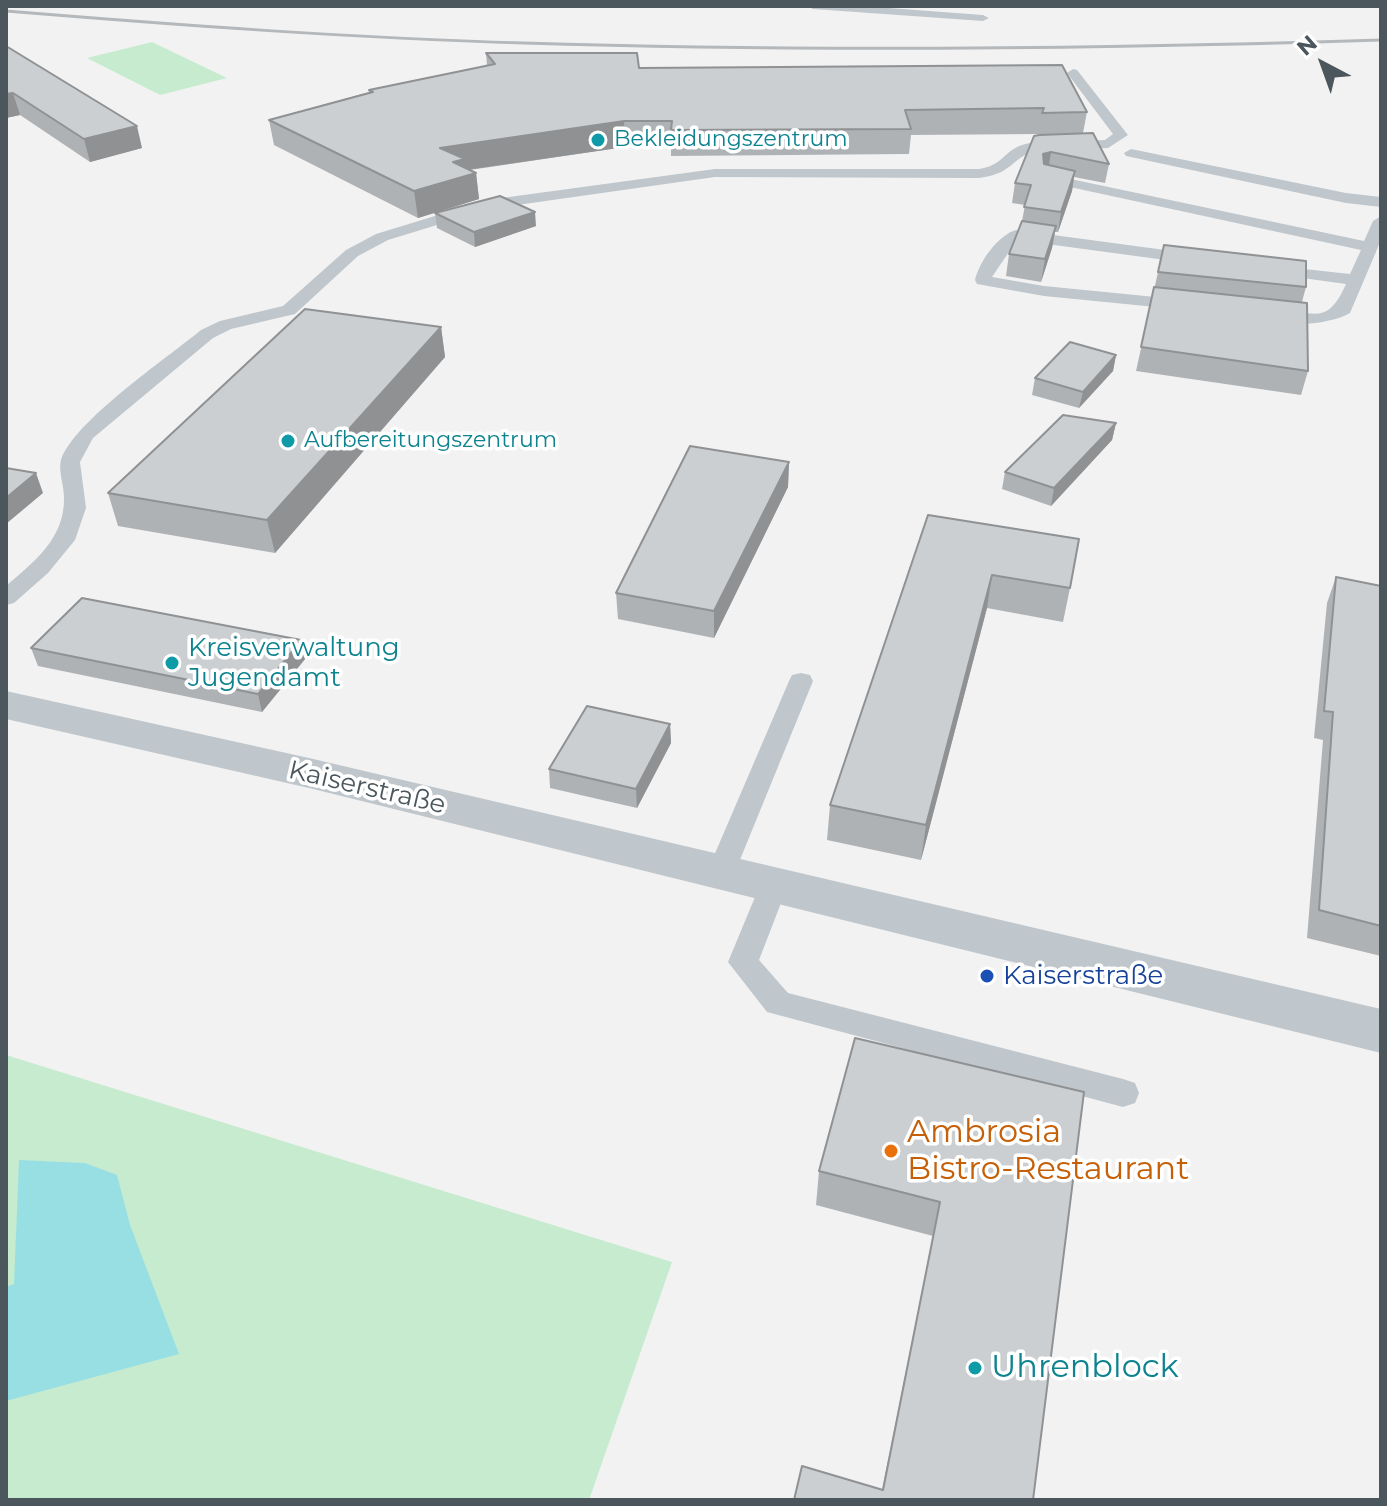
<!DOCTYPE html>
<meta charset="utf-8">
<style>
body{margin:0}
#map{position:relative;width:1387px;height:1506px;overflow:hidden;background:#f3f2f2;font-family:Montserrat,sans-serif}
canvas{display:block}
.frame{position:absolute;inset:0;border:8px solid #4b575d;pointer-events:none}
.north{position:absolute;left:1283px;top:24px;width:80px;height:80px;-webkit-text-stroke:6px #fff;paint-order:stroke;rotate:319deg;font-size:22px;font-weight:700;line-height:32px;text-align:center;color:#4b575d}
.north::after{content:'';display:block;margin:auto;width:28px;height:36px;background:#4b575d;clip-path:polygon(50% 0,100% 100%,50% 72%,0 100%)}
</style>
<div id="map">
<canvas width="1387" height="1506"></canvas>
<div class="frame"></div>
<div class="north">N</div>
</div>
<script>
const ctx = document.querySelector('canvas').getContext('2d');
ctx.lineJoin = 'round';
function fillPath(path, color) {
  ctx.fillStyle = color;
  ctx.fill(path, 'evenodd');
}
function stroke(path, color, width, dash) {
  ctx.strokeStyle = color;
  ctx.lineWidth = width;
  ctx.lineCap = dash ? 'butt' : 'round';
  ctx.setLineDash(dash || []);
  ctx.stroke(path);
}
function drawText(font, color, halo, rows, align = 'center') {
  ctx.font = font + ' Montserrat,sans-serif';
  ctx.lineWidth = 7;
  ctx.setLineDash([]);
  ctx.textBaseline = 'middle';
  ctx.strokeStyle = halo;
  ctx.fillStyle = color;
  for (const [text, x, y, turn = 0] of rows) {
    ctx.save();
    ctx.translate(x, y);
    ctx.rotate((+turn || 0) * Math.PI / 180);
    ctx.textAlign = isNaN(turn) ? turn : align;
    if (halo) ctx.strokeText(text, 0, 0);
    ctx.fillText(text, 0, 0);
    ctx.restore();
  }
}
fillPath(new Path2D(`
 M 152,42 L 227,78 L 160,95 L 87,58 Z
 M 6,1055 L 672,1262 L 589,1500 L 6,1500 Z`), '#c6ebcf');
fillPath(new Path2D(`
 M 19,1160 L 85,1163 L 117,1175 L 130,1225 L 179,1354 L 6,1401 L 6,1287 L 14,1284 Z`), '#98dfe3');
fillPath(new Path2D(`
 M 807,6 L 862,6 L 983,15 L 989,18 L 983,21 L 813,9 Z
 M 1073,69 L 1077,70 L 1128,135 L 1108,148 L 1035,151 C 1011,158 1013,174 979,178 L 715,177 L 489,209 L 388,240 L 358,256 L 295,314 L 231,329 L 213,338 L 93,438 L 80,462 L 86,508 L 75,540 L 48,573 L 14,603 L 6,605 L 6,586 C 35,561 65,538 64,497 C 64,486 58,470 61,460 C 73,422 167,358 201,330 L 220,321 L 283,306 L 346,250 L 376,234 L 487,200 L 715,169 L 979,169 C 1002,166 1004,151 1022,145 C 1049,137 1077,141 1105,140 L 1113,134 L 1067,73 Z
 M 1131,149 L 1346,193 L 1381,197 L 1381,207 L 1346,203 L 1126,156 L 1124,153 Z
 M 1047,174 L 1364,241 L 1373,221 L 1381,216 L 1381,240 L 1350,313 C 1332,324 1281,330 1264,315 L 1267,311 C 1306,303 1324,335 1346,284 L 1273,274 L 1267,273 L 1265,269 L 1267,265 L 1350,274 L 1361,250 L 1042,181 L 1042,175 Z
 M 1016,230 L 1195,254 L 1203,259 L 1195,264 L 1017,240 L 992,277 L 1044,286 L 1186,300 L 1195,305 L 1186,310 L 1044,296 L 977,284 L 975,280 C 979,262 998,235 1016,230 Z
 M 801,673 L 810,675 L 813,681 L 735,872 L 731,879 L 721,882 L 711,879 L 707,872 L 789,681 L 792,675 Z
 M 774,874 L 784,878 L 788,885 L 759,960 L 788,993 L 1123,1079 L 1135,1083 L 1139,1093 L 1135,1103 L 1123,1107 L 767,1012 L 728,962 L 760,885 L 764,878 Z`), '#bfc7cc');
fillPath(new Path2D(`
 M 6,691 L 309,758 L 1381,1009 L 1381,1053 L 309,788 L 6,719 Z`), '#bfc7cc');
stroke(new Path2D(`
 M 6,11 C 178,25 351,38 524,43 C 810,52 1095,49 1381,40`), '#b4b8bb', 3);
fillPath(new Path2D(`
 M 6,46 L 142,148 L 90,162 L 20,115 L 6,118 Z
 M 486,53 L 1087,112 L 1083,133 L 1109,164 L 1105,183 L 1074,177 L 1072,191 L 1058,232 L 1055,232 L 1052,248 L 1041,282 L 1006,276 L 1009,254 L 1022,221 L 1025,205 L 1012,203 L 1015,183 L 1039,134 L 911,135 L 909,154 L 671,156 L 671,147 L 625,147 L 470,170 L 476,173 L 479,199 L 418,218 L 274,145 L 269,120 L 369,92 L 369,90 L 487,66 Z
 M 435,213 L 536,226 L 475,247 L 437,228 Z
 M 1164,245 L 1306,287 L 1302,302 L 1308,371 L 1301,395 L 1136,371 Z
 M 441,327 L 445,357 L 275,553 L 118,526 L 108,493 Z
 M 1116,355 L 1113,371 L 1079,408 L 1032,395 L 1035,378 Z
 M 1116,423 L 1112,440 L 1051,506 L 1002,489 L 1005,472 Z
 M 789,462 L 788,487 L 714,638 L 618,619 L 616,593 Z
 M 928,515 L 1070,588 L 1063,622 L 987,608 L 921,860 L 827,840 L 830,805 Z
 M 1336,577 L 1381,586 L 1381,956 L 1307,938 L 1323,740 L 1314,738 L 1327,603 Z
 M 301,640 L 305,659 L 262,712 L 38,666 L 31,648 Z
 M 670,724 L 671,743 L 637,808 L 550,788 L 549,769 Z
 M 1084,1092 L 882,1490 L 933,1236 L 816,1205 L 819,1171 Z`), '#afb2b5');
fillPath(new Path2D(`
 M 13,93 L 20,115 L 6,118 L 6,94 Z
 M 624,121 L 625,147 L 466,170 L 476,173 L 479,199 L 418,218 L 414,191 L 440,148 Z
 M 137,126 L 142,148 L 90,162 L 84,139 Z
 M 1051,152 L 1048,171 L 1040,173 L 1043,154 Z
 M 1075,171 L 1072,191 L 1058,232 L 1061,212 Z
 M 535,212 L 536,226 L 475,247 L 474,232 Z
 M 1056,226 L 1052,248 L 1041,282 L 1045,259 Z
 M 441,327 L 445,357 L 275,553 L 267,520 Z
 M 1116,355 L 1113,371 L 1079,408 L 1083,392 Z
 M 1116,423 L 1112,440 L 1051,506 L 1054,488 Z
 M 789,462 L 788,487 L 714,638 L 714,611 Z
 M 36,473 L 43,493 L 6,524 L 6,498 Z
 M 992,575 L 987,608 L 921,860 L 926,825 Z
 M 301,640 L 305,659 L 262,712 L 258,694 Z
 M 670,724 L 671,743 L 637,808 L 636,789 Z`), '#8f9193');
const building = new Path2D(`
 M 6,46 L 137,126 L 84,139 L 13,93 L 6,94 Z
 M 486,53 L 637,53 L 639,68 L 1062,65 L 1087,112 L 1042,113 L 1044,108 L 905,110 L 911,129 L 671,130 L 672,121 L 624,121 L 440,148 L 465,159 L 453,162 L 476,173 L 414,191 L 269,120 L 373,92 L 369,90 L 495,64 Z
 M 1093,133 L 1109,164 L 1051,152 L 1043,154 L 1044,164 L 1075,171 L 1061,212 L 1024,207 L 1031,185 L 1015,183 L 1034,136 L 1039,135 Z
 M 500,196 L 535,212 L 474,232 L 435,213 Z
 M 1022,221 L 1056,226 L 1045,259 L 1009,254 Z
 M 1164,245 L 1306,261 L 1306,287 L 1158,272 Z
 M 1154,287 L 1307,303 L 1308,371 L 1141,347 Z
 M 305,309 L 441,327 L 267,520 L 108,493 Z
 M 1070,342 L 1116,355 L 1083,392 L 1035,378 Z
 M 1063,415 L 1116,423 L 1054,488 L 1005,472 Z
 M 690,446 L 789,462 L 714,611 L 616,593 Z
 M 6,468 L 36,473 L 6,498 Z
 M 928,515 L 1079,539 L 1070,588 L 992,575 L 926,825 L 830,805 Z
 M 1336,577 L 1381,586 L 1381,926 L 1319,910 L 1333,712 L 1324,711 Z
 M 82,598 L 301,640 L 258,694 L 31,648 Z
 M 587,706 L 670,724 L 636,789 L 549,769 Z
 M 855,1038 L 1084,1092 L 1033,1500 L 794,1500 L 802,1466 L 883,1490 L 940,1202 L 819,1171 Z`);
fillPath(building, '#cccfd2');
stroke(building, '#8f9193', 2);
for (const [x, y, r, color] of [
 [598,140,8,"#0f9aa8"],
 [288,441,8,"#0f9aa8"],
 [172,663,8,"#0f9aa8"],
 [987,976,8,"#1a4fb4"],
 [891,1151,8,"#e8710a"],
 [975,1368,8,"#0f9aa8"]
]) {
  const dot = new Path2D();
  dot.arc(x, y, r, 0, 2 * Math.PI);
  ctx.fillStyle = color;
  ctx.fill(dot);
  stroke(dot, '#fff', 3);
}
drawText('22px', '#0d838f', '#fff', [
 ["Bekleidungszentrum",614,140],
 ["Aufbereitungszentrum",304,441]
], 'left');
drawText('26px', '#0d838f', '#fff', [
 ["Kreisverwaltung",188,648],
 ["Jugendamt",188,678]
], 'left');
drawText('26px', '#4b575d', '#fff', [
 ["Kaiserstraße",367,788,13]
]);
drawText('26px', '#164399', '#fff', [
 ["Kaiserstraße",1003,976]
], 'left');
drawText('32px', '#c56008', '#fff', [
 ["Ambrosia",907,1133],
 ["Bistro-Restaurant",907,1170]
], 'left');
drawText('32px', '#0d838f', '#fff', [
 ["Uhrenblock",991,1368]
], 'left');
</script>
